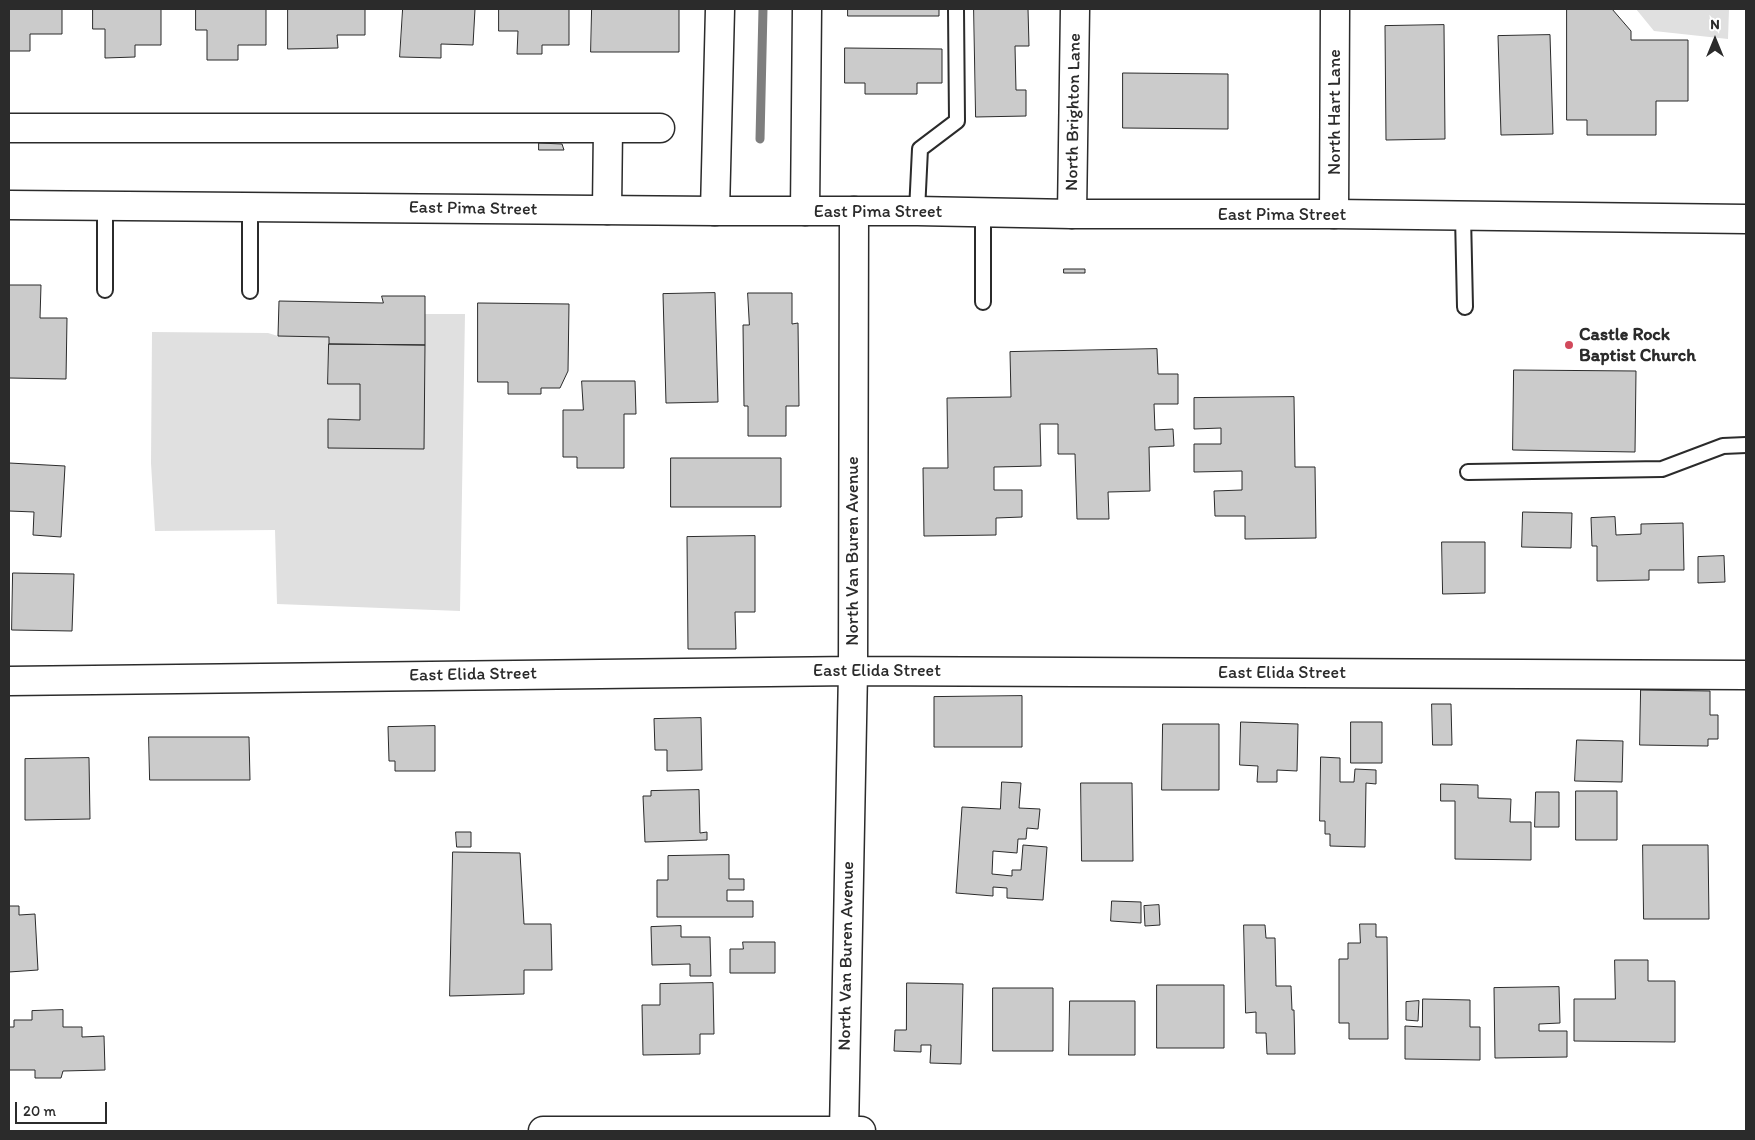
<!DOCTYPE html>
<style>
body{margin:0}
#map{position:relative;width:1755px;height:1140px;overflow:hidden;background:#fff;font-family:Itim,sans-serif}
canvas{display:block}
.frame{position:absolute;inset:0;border:10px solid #2b2b2b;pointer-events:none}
.north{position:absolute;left:1690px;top:15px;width:50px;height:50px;-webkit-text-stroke:4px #fff;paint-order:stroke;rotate:0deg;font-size:14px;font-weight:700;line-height:20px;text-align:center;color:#2b2b2b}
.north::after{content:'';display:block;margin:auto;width:18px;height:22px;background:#2b2b2b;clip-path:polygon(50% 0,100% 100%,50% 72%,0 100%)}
.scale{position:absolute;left:15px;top:1102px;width:92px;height:22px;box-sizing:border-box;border:2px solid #2b2b2b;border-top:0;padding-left:6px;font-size:15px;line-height:18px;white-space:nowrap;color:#2b2b2b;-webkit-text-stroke:4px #fff;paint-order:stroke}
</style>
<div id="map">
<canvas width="1755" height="1140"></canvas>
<div class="frame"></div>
<div class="north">N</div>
<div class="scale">20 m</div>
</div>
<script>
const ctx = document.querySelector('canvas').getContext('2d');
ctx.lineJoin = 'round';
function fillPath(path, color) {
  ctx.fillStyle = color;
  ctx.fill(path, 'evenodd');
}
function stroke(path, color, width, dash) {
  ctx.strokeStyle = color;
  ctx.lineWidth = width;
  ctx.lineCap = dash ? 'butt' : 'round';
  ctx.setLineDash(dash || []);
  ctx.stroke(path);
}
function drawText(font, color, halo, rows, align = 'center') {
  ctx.font = font + ' Itim,sans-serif';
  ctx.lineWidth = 4.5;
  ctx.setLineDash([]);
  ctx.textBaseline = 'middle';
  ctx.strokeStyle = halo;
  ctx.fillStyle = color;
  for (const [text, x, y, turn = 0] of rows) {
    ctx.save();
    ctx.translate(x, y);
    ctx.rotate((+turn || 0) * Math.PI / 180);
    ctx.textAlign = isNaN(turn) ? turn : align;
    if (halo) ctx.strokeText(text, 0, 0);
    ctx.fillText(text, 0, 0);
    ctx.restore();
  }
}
fillPath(new Path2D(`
 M 1636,9 L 1729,9 L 1728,39 L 1654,31 Z
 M 425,314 L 465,314 L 460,611 L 277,604 L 275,530 L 155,531 L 151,463 L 152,332 L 268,333 L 278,336 L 329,337 L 328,383 L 360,384 L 360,420 L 328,419 L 328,448 L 424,449 Z`), '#e0e0e0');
stroke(new Path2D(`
 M 760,139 L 763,9`), '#7e7e7e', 9);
const building = new Path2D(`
 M 9,9 L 62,9 L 62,34 L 30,34 L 30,51 L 9,51 Z
 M 93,9 L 161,9 L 161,45 L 135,45 L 135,57 L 105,58 L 105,29 L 93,29 Z
 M 196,9 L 266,9 L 266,45 L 238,45 L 238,60 L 207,60 L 207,30 L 196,30 Z
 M 288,9 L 365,9 L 365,35 L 337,35 L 338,48 L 288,49 Z
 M 403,9 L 475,9 L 473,45 L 441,44 L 441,58 L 400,57 Z
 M 499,9 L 569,9 L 569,45 L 542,45 L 542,54 L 517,54 L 518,31 L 499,31 Z
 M 592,9 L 679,9 L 679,52 L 591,52 Z
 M 848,9 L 939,9 L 939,16 L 848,16 Z
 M 974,9 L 1028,9 L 1029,46 L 1015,46 L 1016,90 L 1026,90 L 1026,116 L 976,117 Z
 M 1567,9 L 1612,9 L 1631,31 L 1631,40 L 1688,40 L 1688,101 L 1656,101 L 1656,135 L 1587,135 L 1587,120 L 1567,120 Z
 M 1444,25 L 1445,139 L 1386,140 L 1385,26 Z
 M 1550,35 L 1553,134 L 1501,135 L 1498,36 Z
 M 845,48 L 942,49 L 942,83 L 917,83 L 917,94 L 865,94 L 865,83 L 845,83 Z
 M 1123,73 L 1228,74 L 1228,129 L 1123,128 Z
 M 539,143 L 562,144 L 564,150 L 539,150 Z
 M 1064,269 L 1085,269 L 1085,273 L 1064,273 Z
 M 9,285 L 41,285 L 40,318 L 67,318 L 66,379 L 9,378 Z
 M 715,293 L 718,402 L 666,403 L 663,294 Z
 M 748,293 L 792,293 L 792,324 L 798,323 L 799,406 L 786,406 L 786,436 L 748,436 L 748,406 L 744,406 L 743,325 L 749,325 Z
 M 382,296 L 425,296 L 425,345 L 329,344 L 329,337 L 278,336 L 279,301 L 383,303 Z
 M 478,303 L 569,304 L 568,371 L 560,388 L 541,388 L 541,394 L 508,394 L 508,382 L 478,382 Z
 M 329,344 L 425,345 L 424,449 L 328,448 L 328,419 L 360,420 L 360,384 L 328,384 Z
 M 1157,349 L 1158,374 L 1178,374 L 1178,404 L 1154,404 L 1155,430 L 1173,429 L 1174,446 L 1149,447 L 1150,491 L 1108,492 L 1109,519 L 1077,519 L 1075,454 L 1058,454 L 1058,424 L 1040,424 L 1041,466 L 994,467 L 994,490 L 1022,490 L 1022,517 L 996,518 L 996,535 L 924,536 L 923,468 L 948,468 L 947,398 L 1011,397 L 1010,352 Z
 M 1514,370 L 1636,371 L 1635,452 L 1513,450 Z
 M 582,381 L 635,381 L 636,414 L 624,414 L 624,468 L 577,468 L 577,457 L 563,457 L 563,410 L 583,410 Z
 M 1294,397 L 1295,467 L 1315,467 L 1316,538 L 1245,539 L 1245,516 L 1215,516 L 1214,491 L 1242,490 L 1242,471 L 1194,472 L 1194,444 L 1221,444 L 1221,428 L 1194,429 L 1194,398 Z
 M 671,458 L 781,458 L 781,507 L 671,507 Z
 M 9,463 L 65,466 L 61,537 L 33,535 L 34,512 L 9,511 Z
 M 1523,512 L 1572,513 L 1571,548 L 1522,547 Z
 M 1615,517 L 1616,535 L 1641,534 L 1641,524 L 1683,523 L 1684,570 L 1649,570 L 1649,580 L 1597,581 L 1597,546 L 1592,546 L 1591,518 Z
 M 755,536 L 755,612 L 735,612 L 736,649 L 688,649 L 687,537 Z
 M 1442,542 L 1485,542 L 1485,593 L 1443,594 Z
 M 1724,556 L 1725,582 L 1698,583 L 1698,557 Z
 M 13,573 L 74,574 L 72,631 L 12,630 Z
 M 1641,690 L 1710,691 L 1710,715 L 1718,715 L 1718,739 L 1708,739 L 1708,746 L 1640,745 Z
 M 1022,696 L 1022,747 L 934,747 L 934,697 Z
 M 1432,704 L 1451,704 L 1452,745 L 1433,745 Z
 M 701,718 L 702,770 L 667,771 L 667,750 L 655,750 L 654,719 Z
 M 1241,722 L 1298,724 L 1297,771 L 1277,770 L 1277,782 L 1257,782 L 1258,766 L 1240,765 Z
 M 1351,722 L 1382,722 L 1382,763 L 1351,763 Z
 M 1163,724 L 1219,724 L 1219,790 L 1162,790 Z
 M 435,726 L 435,771 L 395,771 L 395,761 L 389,761 L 388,727 Z
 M 149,737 L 249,737 L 250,780 L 150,780 Z
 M 1577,740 L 1623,741 L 1622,782 L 1575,781 Z
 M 1321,757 L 1340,758 L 1340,782 L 1354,782 L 1355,769 L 1376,770 L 1376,784 L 1366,783 L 1365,847 L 1330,846 L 1330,834 L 1325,834 L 1325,821 L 1320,821 Z
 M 89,758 L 90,819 L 25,820 L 25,759 Z
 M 1002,782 L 1021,783 L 1019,808 L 1040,809 L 1038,829 L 1027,828 L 1026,839 L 1018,839 L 1017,853 L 993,851 L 992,874 L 1012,876 L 1012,870 L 1021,870 L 1023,845 L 1047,847 L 1043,900 L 1007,898 L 1007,888 L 993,887 L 993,896 L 956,893 L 962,807 L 1000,809 Z
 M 1081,783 L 1132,783 L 1133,861 L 1082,861 Z
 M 1441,784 L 1478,785 L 1478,798 L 1511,799 L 1510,822 L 1531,822 L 1531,860 L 1455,859 L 1455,801 L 1441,801 Z
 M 699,790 L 700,833 L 707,832 L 707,840 L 645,842 L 643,796 L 651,796 L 651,791 Z
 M 1576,791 L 1617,791 L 1617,840 L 1576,840 Z
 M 1536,792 L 1559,792 L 1559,827 L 1535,827 Z
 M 456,832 L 471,832 L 471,847 L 457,847 Z
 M 1643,845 L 1708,845 L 1709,919 L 1644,919 Z
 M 453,852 L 520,853 L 524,924 L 551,924 L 552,970 L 524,970 L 524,994 L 450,996 Z
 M 729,855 L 729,879 L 744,879 L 744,890 L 727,890 L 727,901 L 753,901 L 753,917 L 657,917 L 657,880 L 668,880 L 668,856 Z
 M 1112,901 L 1141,902 L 1141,923 L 1111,921 Z
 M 1159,905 L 1160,925 L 1145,926 L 1144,906 Z
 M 9,906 L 19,906 L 19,915 L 35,914 L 38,970 L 9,972 Z
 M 1360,924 L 1376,924 L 1376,937 L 1387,937 L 1388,1039 L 1349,1039 L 1349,1023 L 1339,1023 L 1339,959 L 1348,959 L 1348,943 L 1360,943 Z
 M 1244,925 L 1265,925 L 1266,938 L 1275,938 L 1276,986 L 1291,986 L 1292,1010 L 1294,1010 L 1295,1054 L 1267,1054 L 1266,1033 L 1256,1033 L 1256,1012 L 1246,1013 Z
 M 681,926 L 681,937 L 710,937 L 711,976 L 690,976 L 690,964 L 652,965 L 651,927 Z
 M 743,942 L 775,942 L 775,973 L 730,973 L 730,949 L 743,949 Z
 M 1615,960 L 1648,960 L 1648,981 L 1675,981 L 1675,1042 L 1574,1041 L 1574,999 L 1615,999 Z
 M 713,983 L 714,1034 L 700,1034 L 700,1054 L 643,1055 L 642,1005 L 660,1005 L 660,984 Z
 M 907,983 L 963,984 L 961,1064 L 930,1063 L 931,1045 L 921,1045 L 921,1052 L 894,1051 L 895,1030 L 906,1030 Z
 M 1157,985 L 1224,985 L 1224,1048 L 1157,1048 Z
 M 1559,987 L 1560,1023 L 1539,1024 L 1539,1031 L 1567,1031 L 1567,1057 L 1495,1058 L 1494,988 Z
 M 993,988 L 1053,988 L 1053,1051 L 993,1051 Z
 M 1423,999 L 1470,1000 L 1470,1027 L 1480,1027 L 1480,1060 L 1405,1059 L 1405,1026 L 1422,1027 Z
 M 1070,1001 L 1135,1001 L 1135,1055 L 1069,1055 Z
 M 1419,1001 L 1418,1021 L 1406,1020 L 1406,1002 Z
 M 63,1010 L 63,1027 L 82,1027 L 82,1037 L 104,1036 L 105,1070 L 63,1071 L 61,1078 L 35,1078 L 35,1070 L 9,1070 L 9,1027 L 14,1027 L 14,1020 L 32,1020 L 32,1011 Z`);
fillPath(building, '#cbcbcb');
stroke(building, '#2b2b2b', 1);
const service = new Path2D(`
 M 105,206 L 105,290
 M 250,207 L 250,291
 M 917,211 L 920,149 L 957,121 L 956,9
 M 1463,216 L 1465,307
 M 983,302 L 983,213
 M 1468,472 L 1662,469 L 1723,446 L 1746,445`);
const minor = new Path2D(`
 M 9,128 L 660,128
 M 607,210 L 608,128
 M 715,211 L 720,9
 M 805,211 L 807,9
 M 1072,214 L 1075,9
 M 1334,214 L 1335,9
 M 9,681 L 853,671 L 1746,675
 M 543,1131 L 861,1131
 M 844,1131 L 853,671 L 854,211`);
const tertiary = new Path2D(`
 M 9,205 L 715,211 L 917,211 L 1072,214 L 1334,214 L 1746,219`);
stroke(service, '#2b2b2b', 18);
stroke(minor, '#2b2b2b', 31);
stroke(tertiary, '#2b2b2b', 31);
stroke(service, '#fff', 14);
stroke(minor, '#fff', 28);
stroke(tertiary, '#fff', 28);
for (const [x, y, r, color] of [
 [1569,345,5,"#d1495b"]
]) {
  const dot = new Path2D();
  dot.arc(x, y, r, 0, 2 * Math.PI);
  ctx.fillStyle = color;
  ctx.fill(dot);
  stroke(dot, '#fff', 2);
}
drawText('18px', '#2b2b2b', '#fff', [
 ["North Brighton Lane",1074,112,-89],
 ["North Hart Lane",1335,112,-90],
 ["East Pima Street",473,209,1],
 ["East Pima Street",878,212],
 ["East Pima Street",1282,215],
 ["North Van Buren Avenue",853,551,-90],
 ["East Elida Street",877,671],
 ["East Elida Street",1282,673],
 ["East Elida Street",473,675,-1],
 ["North Van Buren Avenue",847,956,-89]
]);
drawText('bold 18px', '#2b2b2b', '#fff', [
 ["Castle Rock",1579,335],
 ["Baptist Church",1579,356]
], 'left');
</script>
